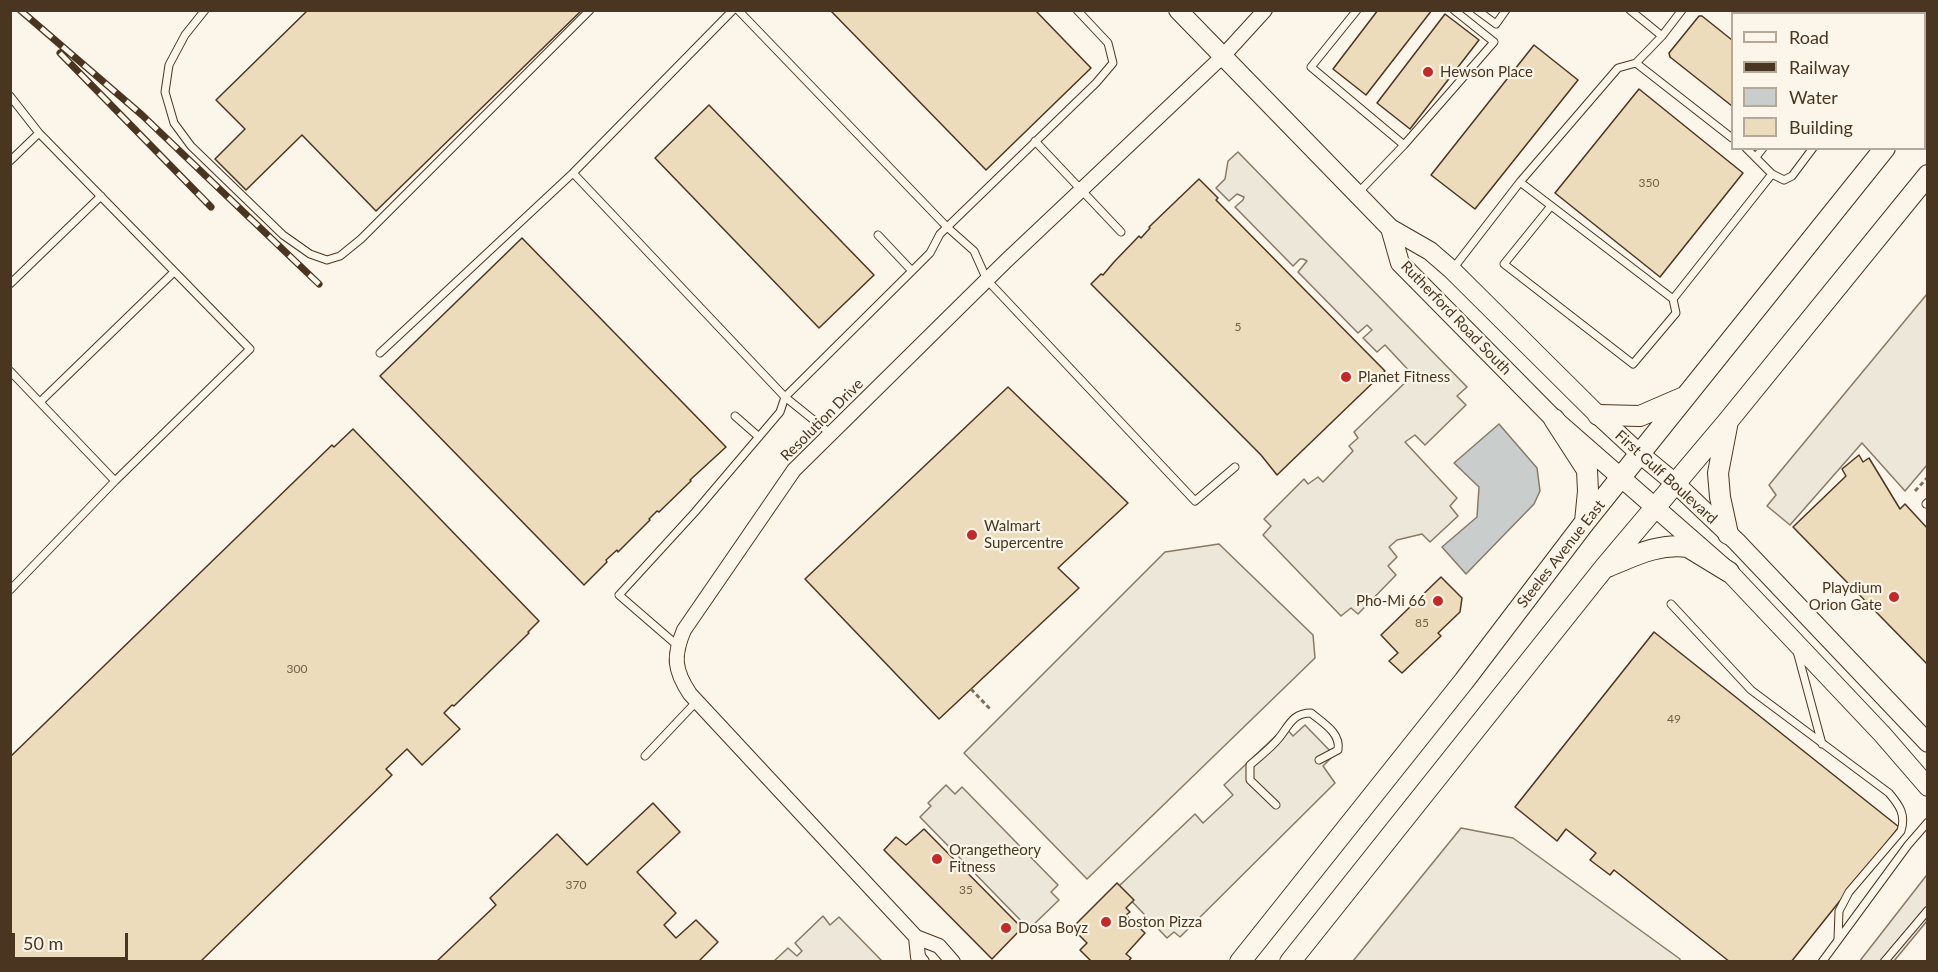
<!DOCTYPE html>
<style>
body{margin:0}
#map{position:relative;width:1938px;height:972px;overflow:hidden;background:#fbf6e9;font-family:Lato,sans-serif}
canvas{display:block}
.frame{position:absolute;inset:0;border:12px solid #4a3520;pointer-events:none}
.legend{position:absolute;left:1731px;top:12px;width:195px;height:138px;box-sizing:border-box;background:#fbf6e9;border:2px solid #b4a999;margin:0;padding:8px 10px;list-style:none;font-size:18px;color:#4a3520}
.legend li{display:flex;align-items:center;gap:12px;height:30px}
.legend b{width:30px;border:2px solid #b4a999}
.scale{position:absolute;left:12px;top:933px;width:116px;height:27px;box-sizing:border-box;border:3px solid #4a3520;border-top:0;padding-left:8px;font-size:18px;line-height:21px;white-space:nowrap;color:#4a3520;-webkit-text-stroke:4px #fbf6e9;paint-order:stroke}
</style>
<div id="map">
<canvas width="1938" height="972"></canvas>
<div class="frame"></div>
<ul class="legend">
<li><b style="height:8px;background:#fbf6e9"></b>Road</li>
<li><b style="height:8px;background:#4a3520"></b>Railway</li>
<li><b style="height:16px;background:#c9cecd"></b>Water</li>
<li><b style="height:16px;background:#ecdcbc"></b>Building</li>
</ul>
<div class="scale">50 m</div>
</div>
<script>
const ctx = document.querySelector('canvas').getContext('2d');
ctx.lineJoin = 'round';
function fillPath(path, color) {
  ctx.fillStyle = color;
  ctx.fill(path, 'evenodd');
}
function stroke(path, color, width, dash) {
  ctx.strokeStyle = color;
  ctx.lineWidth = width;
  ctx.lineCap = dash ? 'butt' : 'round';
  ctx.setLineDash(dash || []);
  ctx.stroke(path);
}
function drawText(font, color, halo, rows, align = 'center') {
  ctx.font = font + ' Lato,sans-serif';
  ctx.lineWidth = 4.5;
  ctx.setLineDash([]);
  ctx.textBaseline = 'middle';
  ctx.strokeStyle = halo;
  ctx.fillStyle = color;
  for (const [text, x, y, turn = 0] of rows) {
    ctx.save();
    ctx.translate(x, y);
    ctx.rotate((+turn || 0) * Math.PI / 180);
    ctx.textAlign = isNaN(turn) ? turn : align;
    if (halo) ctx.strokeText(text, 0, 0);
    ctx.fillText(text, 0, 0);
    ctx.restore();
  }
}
const parking = new Path2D(`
 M 1238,152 L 1467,387 L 1457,396 L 1466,405 L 1425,445 L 1415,435 L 1405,442 L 1457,498 L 1450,506 L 1458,516 L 1430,542 L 1422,534 L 1397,540 L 1389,547 L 1397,557 L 1388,566 L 1396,575 L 1358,614 L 1351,608 L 1341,616 L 1263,535 L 1271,526 L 1264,519 L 1304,479 L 1308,484 L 1318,477 L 1323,482 L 1353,451 L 1349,446 L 1358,438 L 1354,432 L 1413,375 L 1385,345 L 1377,352 L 1363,338 L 1372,330 L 1367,325 L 1358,333 L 1298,272 L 1307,261 L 1303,259 L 1300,259 L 1293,266 L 1235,207 L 1243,200 L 1244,197 L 1237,194 L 1229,201 L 1216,188 L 1225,179 L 1228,161 Z
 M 1927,294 L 1927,465 L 1905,491 L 1862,443 L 1790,525 L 1767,506 L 1776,495 L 1769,485 Z
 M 1219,544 L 1313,635 L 1315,658 L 1087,879 L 964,753 L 1165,552 Z
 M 1305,725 L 1334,755 L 1323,766 L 1335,783 L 1180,937 L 1174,932 L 1167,938 L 1118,887 L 1195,814 L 1203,823 L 1233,795 L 1224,785 L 1285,727 L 1293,736 Z
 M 946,785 L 955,794 L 962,787 L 1058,885 L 1051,892 L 1059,900 L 1029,929 L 920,817 L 931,806 L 928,803 Z
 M 1461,828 L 1513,838 L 1680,959 L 1680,961 L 1353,961 Z
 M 1926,876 L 1928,877 L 1927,921 L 1894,961 L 1859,962 Z
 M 823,916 L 830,925 L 839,917 L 882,961 L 774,961 L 788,948 L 797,956 L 802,951 L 795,943 Z`);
fillPath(parking, '#ede7d9');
stroke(parking, '#887966', 1.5);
const water = new Path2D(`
 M 1499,424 L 1537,468 L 1540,491 L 1534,504 L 1466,574 L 1442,547 L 1477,517 L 1479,487 L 1454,463 Z`);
fillPath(water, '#c9cecd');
stroke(water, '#887966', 1.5);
const building = new Path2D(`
 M 308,10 L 582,10 L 376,211 L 302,135 L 246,190 L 215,159 L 245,129 L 216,100 Z
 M 830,10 L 1035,10 L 1091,68 L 986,170 Z
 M 1378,10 L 1432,10 L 1366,95 L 1333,69 Z
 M 1776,10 L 1887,10 L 1884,14 L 1780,14 Z
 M 1445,14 L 1479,40 L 1410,129 L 1377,103 Z
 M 1699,16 L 1702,16 L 1732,40 L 1732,106 L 1670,57 L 1669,53 Z
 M 1534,45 L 1578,80 L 1475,209 L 1431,175 Z
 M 1639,89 L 1743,173 L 1660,277 L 1555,193 Z
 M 709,105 L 874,275 L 819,328 L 655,158 Z
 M 1199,179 L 1218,198 L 1216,200 L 1385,371 L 1277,475 L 1261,455 L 1091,284 L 1101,274 L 1103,275 L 1114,262 L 1139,236 L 1141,238 L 1150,228 L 1149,227 Z
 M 522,238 L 726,447 L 690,480 L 691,481 L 659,512 L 657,511 L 649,519 L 650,520 L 618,552 L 617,550 L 606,560 L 607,562 L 584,585 L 380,376 Z
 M 1008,387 L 1128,503 L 1058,568 L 1079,588 L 939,719 L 805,579 Z
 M 353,429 L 539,621 L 528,632 L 529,633 L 454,706 L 452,705 L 444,713 L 460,729 L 422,765 L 407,749 L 386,769 L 392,775 L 200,962 L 10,962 L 10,757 L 332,445 L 334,447 Z
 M 1859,455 L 1863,462 L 1869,458 L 1900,509 L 1905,504 L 1928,529 L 1928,665 L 1793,527 L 1846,476 L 1842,469 Z
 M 1441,577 L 1462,598 L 1460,612 L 1438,633 L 1441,636 L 1402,673 L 1389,661 L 1398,653 L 1381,635 Z
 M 1654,632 L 1899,827 L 1791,962 L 1730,962 L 1614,870 L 1610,875 L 1590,860 L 1596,853 L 1566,829 L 1557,841 L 1515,807 Z
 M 653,803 L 680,832 L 637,872 L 676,913 L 664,925 L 676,938 L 696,920 L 718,942 L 698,962 L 436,962 L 496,905 L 490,898 L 557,834 L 587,865 Z
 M 924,829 L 1022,928 L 992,959 L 884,850 L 896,837 L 906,845 Z
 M 1117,883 L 1134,900 L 1126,908 L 1130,912 L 1126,915 L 1145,933 L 1126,954 L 1131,958 L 1128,962 L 1092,962 L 1080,950 L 1087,943 L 1072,928 Z`);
fillPath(building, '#ecdcbc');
stroke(building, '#4a3520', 1.5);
const service = new Path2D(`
 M 205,10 L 185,35 L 169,65 L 165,92 L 174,123 L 191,146 L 283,235 L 310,254 L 327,260 L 340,256 L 361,239 L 590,10
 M 738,10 L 947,227 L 974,251 L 987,280 L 1195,501 L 1235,467
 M 1357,10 L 1311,67 L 1404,145
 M 1477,10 L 1496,24 L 1506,10
 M 1630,10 L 1662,36
 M 1759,10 L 1763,14
 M 1921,14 L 1924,10
 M 1636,63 L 1662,36 L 1682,10
 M 10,96 L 39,133 L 10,161
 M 1035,141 L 1121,232
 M 1746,148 L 1772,174
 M 1756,157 L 1763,148
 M 573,173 L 785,397 L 831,434
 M 1520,182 L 1673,299 L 1676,313 L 1633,364 L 1504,264 L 1551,206
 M 1357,194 L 1404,145 L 1494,42 L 1454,10
 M 878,235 L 912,271
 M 1452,270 L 1520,182 L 1618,68 L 1636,63 L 1732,138
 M 10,284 L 101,196
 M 1673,299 L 1772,174 L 1784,180 L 1792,176 L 1813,148
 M 380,353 L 573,173 L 733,10
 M 10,371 L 115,481 L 250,349 L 39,133
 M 40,402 L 174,272
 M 735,416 L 759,437
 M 1926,504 L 1928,502
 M 10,590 L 115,481
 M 1671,604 L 1751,690 L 1889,793 C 1900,806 1906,815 1901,831 L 1849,892 L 1839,911 L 1838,940
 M 678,646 L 619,595 L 695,512 L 780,412 L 785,397 L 912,271 L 930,253 L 940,234 L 1096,83 L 1113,63 L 1108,43 L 1077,10
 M 1797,651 L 1822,744
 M 645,756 L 697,701
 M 1276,805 L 1250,780 L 1250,765 C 1259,757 1271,748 1279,738 C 1289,726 1292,713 1311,713 C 1323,723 1341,733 1338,750 L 1319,760
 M 1822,962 L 1908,845 L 1928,822
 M 1884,962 L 1928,910`);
const minor = new Path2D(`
 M 916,937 L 918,957 L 922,962
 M 953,962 L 939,946 L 916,937 L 690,694 C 674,670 673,656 684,630 L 794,470 L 1006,261 L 1223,56 L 1265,10`);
const tertiary = new Path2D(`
 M 1178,10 L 1390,228 L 1400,263 L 1554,419 L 1729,572 L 1883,735 L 1928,787
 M 1390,228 L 1430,251 L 1452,270 L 1598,415 L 1640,454 L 1675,483 L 1737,542 L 1928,743`);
const secondary = new Path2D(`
 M 1924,99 L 1928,95
 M 1598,415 L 1640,416 L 1684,397
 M 1554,419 L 1587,470 L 1588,491 L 1585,522
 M 1728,421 L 1718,473 L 1720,497 L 1728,534
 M 1607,567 C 1634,556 1658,543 1688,547 L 1729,572
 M 1240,962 L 1464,681 L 1585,522 L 1885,148
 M 1290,962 L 1604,568 L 1728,421 L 1928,175`);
stroke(service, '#4a3520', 9);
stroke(minor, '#4a3520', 16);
stroke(tertiary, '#4a3520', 20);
stroke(secondary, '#4a3520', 22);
stroke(new Path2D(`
 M 1915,491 L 1928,477
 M 971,689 L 990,709`), '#7f6f5c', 3, [4.5, 3]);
stroke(service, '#fbf6e9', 7);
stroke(minor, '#fbf6e9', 14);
stroke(tertiary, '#fbf6e9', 18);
stroke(secondary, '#fbf6e9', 20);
const rail = new Path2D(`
 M 20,10 L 142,115 L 319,284
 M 60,53 L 211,207`);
stroke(rail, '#4a3520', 7);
stroke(rail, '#fbf6e9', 4.5, [14]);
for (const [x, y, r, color] of [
 [1428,72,6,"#c62828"],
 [1346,377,6,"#c62828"],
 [972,535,6,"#c62828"],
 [1894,597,6,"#c62828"],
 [1438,601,6,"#c62828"],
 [937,859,6,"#c62828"],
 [1106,922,6,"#c62828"],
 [1006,928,6,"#c62828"]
]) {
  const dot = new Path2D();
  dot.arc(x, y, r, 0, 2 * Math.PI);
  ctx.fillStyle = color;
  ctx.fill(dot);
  stroke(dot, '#fbf6e9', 2);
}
drawText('12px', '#725f47', null, [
 ["350",1649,183],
 ["5",1238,327],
 ["85",1422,623],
 ["300",297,669],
 ["49",1674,719],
 ["370",576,885],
 ["35",966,890]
]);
drawText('15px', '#4a3520', '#fbf6e9', [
 ["Hewson Place",1440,72],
 ["Planet Fitness",1358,377],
 ["Walmart",984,526],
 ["Supercentre",984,543],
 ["Playdium",1882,588,"right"],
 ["Orion Gate",1882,605,"right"],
 ["Pho-Mi 66",1426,601,"right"],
 ["Orangetheory",949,850],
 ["Fitness",949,867],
 ["Boston Pizza",1118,922],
 ["Dosa Boyz",1018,928]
], 'left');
drawText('15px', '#4a3520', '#fbf6e9', [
 ["Rutherford Road South",1456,318,46],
 ["Resolution Drive",822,420,-45],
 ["First Gulf Boulevard",1666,477,42],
 ["Steeles Avenue East",1561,554,-52]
]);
</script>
